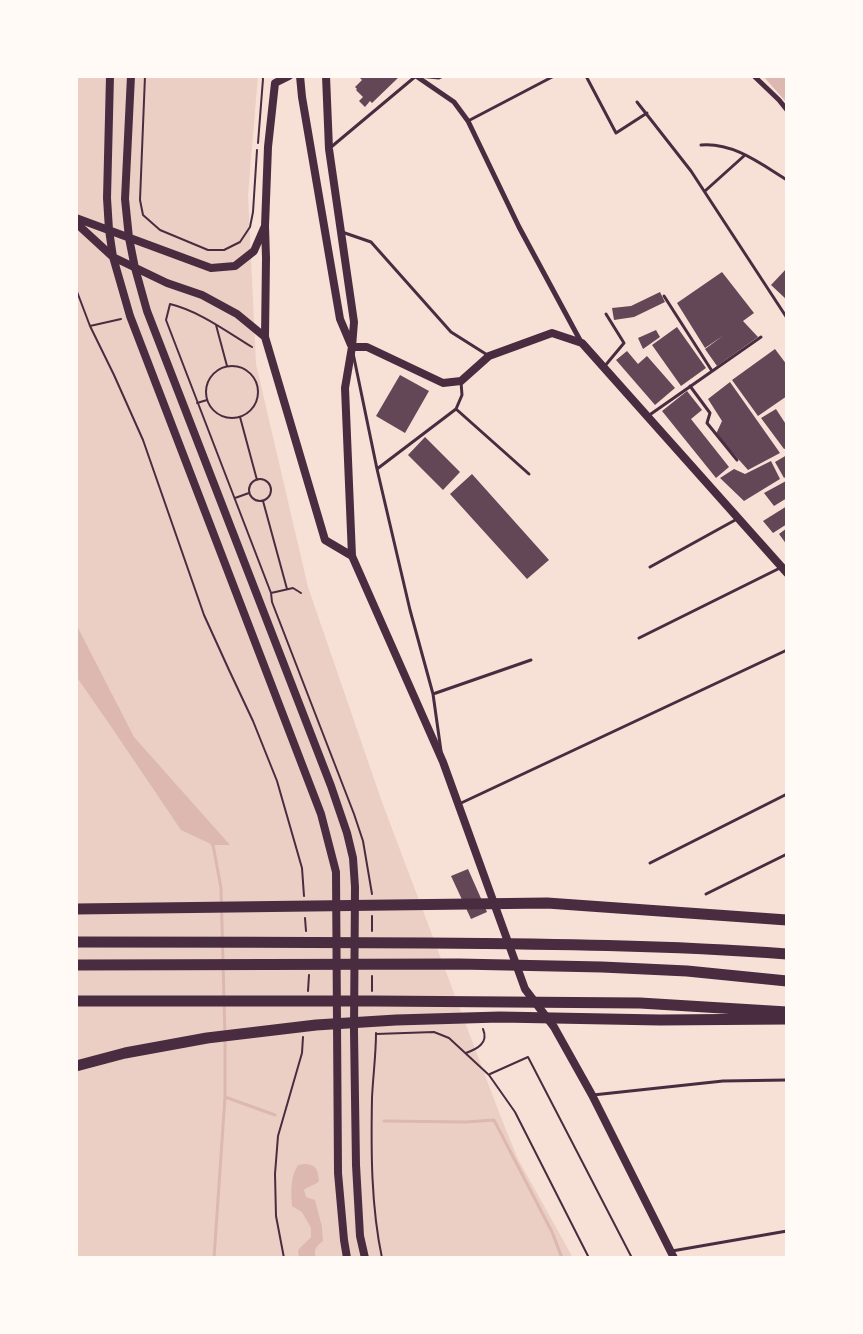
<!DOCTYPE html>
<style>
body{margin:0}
#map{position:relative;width:863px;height:1334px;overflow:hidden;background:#f7e1d7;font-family:Barlow,sans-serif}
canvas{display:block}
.frame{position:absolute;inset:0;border:78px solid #fffaf5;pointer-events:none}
</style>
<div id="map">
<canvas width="863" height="1334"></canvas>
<div class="frame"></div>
</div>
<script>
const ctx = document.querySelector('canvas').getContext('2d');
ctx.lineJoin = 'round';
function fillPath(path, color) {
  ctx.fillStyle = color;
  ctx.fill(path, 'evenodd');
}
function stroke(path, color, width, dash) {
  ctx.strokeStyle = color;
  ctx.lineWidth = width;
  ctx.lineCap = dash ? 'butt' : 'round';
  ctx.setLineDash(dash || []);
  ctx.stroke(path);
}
fillPath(new Path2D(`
 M 76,76 L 258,76 L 248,195 L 256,364 L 308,587 L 382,802 L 500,1115 L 518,1159 L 573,1258 L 76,1258 Z`), '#ebcfc5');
fillPath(new Path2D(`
 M 763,76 L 787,76 L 787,103 Z
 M 76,620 L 77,626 L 134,737 L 230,845 L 213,845 L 181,830 L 110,725 L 76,676 Z
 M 305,1164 C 317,1165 318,1170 319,1181 C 314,1186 308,1186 304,1190 L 306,1197 L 315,1200 L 322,1227 L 323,1241 C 317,1246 313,1249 316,1258 L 299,1258 L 298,1250 L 311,1237 L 311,1228 L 302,1212 L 292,1206 C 291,1191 290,1178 298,1165 Z`), '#dcb8b0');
stroke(new Path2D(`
 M 211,843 L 213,845 L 221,888 L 224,998
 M 224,1004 L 225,1033
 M 225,1097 L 275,1115
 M 384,1121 L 466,1122 L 494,1120 L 552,1232 L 562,1258
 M 214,1258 L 225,1097 L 225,1039`), '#dcb8b0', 3);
fillPath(new Path2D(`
 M 358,76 L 400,76 L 372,103 L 370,101 L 365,107 L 359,101 L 363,97 L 356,90 L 357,89 L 355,87 L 362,80 Z
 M 787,268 L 787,300 L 771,285 Z
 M 722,272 L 754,313 L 743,321 L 758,337 L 717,366 L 705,349 L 724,335 L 705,348 L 677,303 Z
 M 660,292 L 665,302 L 634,317 L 614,320 L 612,308 L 631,306 Z
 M 677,327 L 706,368 L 681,386 L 652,345 Z
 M 656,330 L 660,337 L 643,349 L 638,338 Z
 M 775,349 L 787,365 L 787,396 L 758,416 L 732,380 Z
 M 627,351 L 638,364 L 647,356 L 675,388 L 655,405 L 616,360 Z
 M 400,375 L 429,391 L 405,433 L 376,416 Z
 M 730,382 L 780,453 L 748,470 L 716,434 L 722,421 L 708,399 Z
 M 687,391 L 702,410 L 691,419 L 729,467 L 716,478 L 662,411 Z
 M 776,409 L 787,426 L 787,448 L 784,449 L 761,418 Z
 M 425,437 L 460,472 L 443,490 L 408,455 Z
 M 787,455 L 787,476 L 784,478 L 775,462 Z
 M 771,461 L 780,479 L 744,501 L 720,478 L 734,469 L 745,474 Z
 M 472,474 L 549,560 L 527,579 L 450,494 Z
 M 786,481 L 787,498 L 774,506 L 764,493 Z
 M 787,506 L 787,524 L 773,533 L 763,521 Z
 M 787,528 L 787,545 L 779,534 Z
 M 468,869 L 487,912 L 471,919 L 451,876 Z`), '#644757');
stroke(new Path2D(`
 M 145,76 L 140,200 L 143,215 L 160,230 L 208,250 L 224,250 L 240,242 L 250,227 L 253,212 L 257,150
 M 258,143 L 263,79 L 262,76
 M 76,289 L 90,326 L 114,375 L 143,440 L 204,615 L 229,670 L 253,721 L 277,781 L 302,868 L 304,896
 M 216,325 L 227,366
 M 90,326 L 121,319
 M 252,347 C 226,331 199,311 170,304 L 166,320 L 271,593 L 272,602 L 354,814 L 363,841 L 372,894
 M206 392a26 26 0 1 1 52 0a26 26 0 1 1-52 0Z
 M 197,403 L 207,400
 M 240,417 L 257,480
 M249 490a11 11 0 1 1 22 0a11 11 0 1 1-22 0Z
 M 235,498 L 249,493
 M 263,501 L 287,589
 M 271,593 L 293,588 L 301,593
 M 305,918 L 306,931
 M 372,931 L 372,916
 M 308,991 L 309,975
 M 372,991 L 372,976
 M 376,1033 C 376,1055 373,1076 372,1098 C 371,1151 371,1206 382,1258
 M 376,1034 L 434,1032 L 449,1038 L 489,1075 L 515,1112 L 589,1258
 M 466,1053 C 477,1049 489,1043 483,1029
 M 490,1074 L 528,1057 L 632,1258
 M 284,1258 L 276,1216 L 275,1174 L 278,1136 L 302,1053 L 303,1037`), '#4a2c40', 2);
stroke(new Path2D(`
 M 418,76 L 439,78 L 443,76
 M 586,76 L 616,133 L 647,113
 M 637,102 L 691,171 L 787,318
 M 468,121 L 554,76
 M 701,145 C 733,142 761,164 787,180
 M 330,148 L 416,76
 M 705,191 L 745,155
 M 342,232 L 371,242 L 451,332 L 489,356
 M 664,296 L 712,371
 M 353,353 L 377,469 L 410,610 L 433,694 L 441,751
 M 604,367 L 624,343 L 606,314
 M 690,386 L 710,413 L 707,423 L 737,460
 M 456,409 L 529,474
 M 648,416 L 761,337
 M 377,469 L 456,409 L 462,395 L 461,382
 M 650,567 L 737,519
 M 639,638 L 780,568
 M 433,694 L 531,660
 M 459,804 L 787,650
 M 650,863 L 787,794
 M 706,894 L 787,854
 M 593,1095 L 723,1081 L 787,1080
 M 672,1251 L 787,1231`), '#4a2c40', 3);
stroke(new Path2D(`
 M 416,76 L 454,102 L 468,121 L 519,227 L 581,342
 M 754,76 L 779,100 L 787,110`), '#4a2c40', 5);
stroke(new Path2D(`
 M 110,76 L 107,198 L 109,230 L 113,257 L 130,316 L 321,814 L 336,872 L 338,1173 L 344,1240 L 347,1258
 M 131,76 L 125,199 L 129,238 L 135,268 L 147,311 L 331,786 L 347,833 L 353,858 L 355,887 L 354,1031 L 356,1165 L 360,1236 L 365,1258
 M 300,76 L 302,97 L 340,319 L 351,345
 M 326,76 L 329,149 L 354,322 L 352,347 L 345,388 L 352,556 L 443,762 L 525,989 L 554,1027 L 592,1095 L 674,1258
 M 76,218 L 211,268 L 235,266 L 254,251 L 264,228
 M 76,223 L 113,257 L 167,283 L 202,295 L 237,314 L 265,337 L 325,540 L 352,556
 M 265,337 L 266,258 L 265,226 L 268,147 L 275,83 L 289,76
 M 352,347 L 367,347 L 443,383 L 461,381 L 489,356 L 552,333 L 582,343 L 787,573`), '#4a2c40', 8);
stroke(new Path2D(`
 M 76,909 L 547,903 L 787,920
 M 76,942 C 193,942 311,942 428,943 C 548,944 667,945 787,954
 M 76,965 L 459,964 L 602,967 L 687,971 L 787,981
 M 76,1001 L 375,1001 L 640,1003 L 787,1012
 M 76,1066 L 125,1053 L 207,1038 L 316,1025 L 396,1020 L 500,1017 L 660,1020 L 787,1019`), '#4a2c40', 11);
</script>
